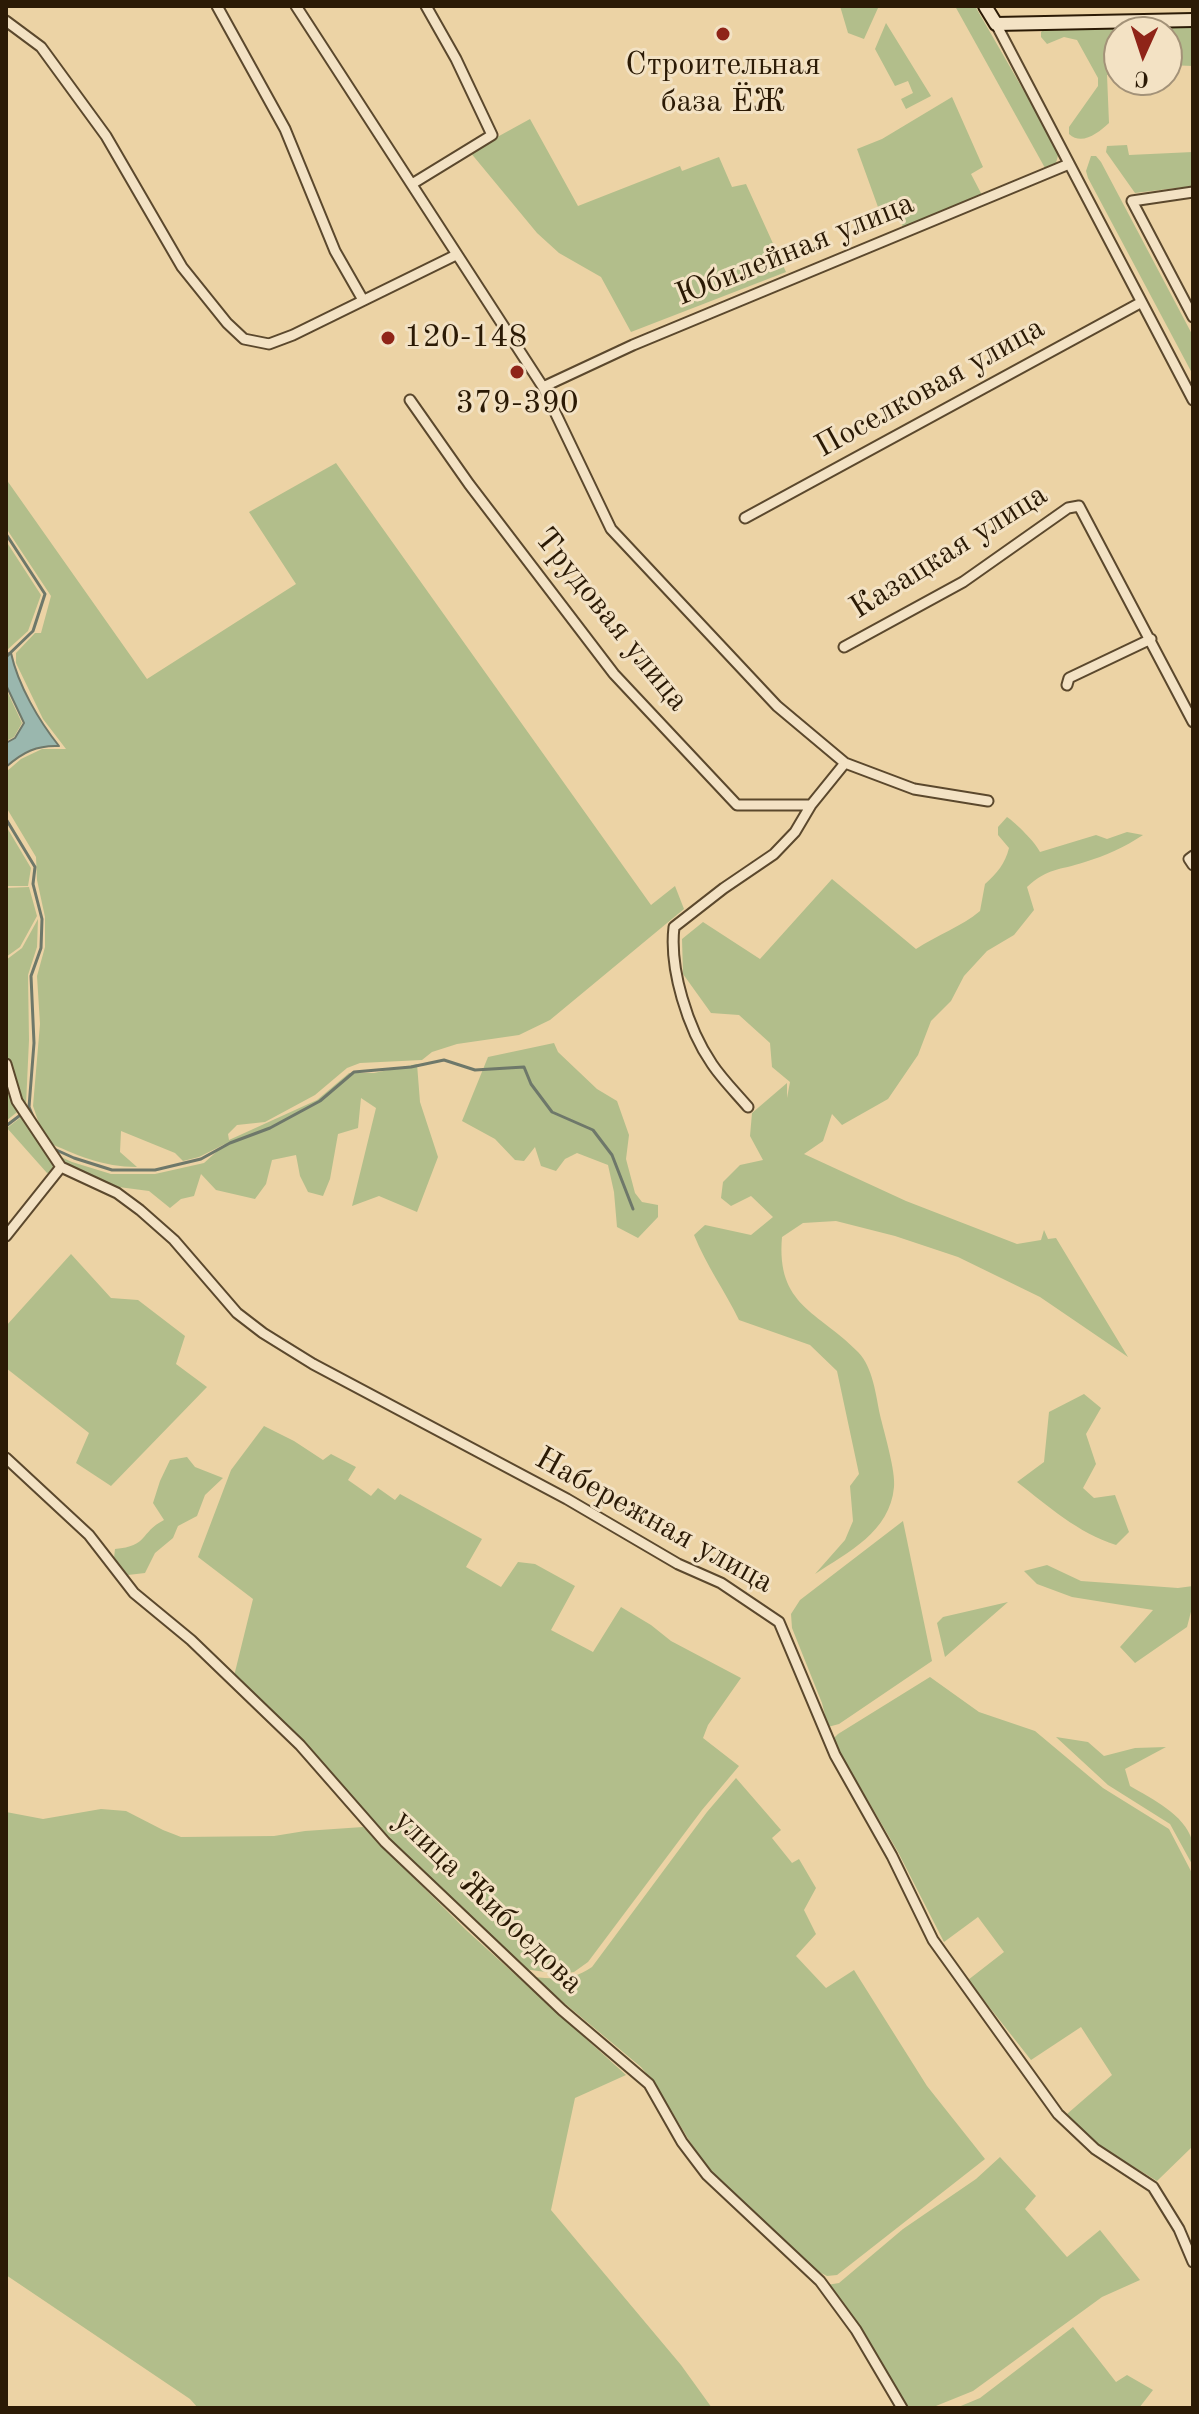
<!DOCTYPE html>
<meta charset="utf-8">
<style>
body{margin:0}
#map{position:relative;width:1199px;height:2414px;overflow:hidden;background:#ecd3a5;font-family:"Old Standard TT",serif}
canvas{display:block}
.frame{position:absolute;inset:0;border:8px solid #2b1a05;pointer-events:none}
.north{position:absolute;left:1103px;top:16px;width:80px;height:80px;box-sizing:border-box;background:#f3e2c4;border:2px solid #a39278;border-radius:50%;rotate:183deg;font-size:22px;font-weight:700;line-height:32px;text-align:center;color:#2b1a05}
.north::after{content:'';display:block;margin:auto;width:28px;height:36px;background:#8f2418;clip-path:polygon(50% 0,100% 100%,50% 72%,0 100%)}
</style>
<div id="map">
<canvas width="1199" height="2414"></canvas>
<div class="frame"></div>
<div class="north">С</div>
</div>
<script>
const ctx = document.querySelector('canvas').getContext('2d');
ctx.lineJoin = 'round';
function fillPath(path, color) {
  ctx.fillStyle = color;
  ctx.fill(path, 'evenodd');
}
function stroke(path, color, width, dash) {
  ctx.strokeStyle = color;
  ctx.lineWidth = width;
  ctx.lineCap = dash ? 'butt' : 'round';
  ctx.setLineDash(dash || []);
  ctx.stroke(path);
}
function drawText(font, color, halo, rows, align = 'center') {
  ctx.font = font + ' "Old Standard TT",serif';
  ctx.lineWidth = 6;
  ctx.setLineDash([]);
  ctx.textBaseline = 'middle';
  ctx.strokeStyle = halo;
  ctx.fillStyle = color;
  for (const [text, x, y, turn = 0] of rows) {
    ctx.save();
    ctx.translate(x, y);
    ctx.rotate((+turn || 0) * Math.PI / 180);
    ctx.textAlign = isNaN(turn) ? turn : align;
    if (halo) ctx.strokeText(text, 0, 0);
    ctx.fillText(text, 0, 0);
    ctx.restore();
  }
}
fillPath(new Path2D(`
 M 840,6 L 878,8 L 864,39 L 848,33 Z
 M 955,6 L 975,6 L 1059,152 L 1056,163 L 1045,168 Z
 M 886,23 L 931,96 L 906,109 L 901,99 L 913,93 L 908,81 L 895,86 L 875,49 Z
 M 1166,26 L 1193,26 L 1193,66 L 1167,65 L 1167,32 L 1160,32 Z
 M 1127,28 L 1134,32 L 1119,32 L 1119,73 L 1107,75 L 1109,123 C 1098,133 1082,146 1069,134 L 1069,127 L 1098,86 L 1098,78 L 1077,40 L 1064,37 L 1047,44 L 1041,37 L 1041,32 L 1045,29 Z
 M 952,97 L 983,167 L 971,174 L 983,197 L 903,227 L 892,203 L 878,207 L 857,149 L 882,139 Z
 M 530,119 L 578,206 L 680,166 L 682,171 L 719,157 L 732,187 L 746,184 L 786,272 L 631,332 L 601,277 L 559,253 L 537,233 L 470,152 Z
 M 1127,145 L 1129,155 L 1193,152 L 1193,186 L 1135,193 L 1106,152 L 1107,146 Z
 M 1091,156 L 1096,156 L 1101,162 L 1193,336 L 1193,375 L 1088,178 L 1086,171 Z
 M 336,463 L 651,905 L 675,886 L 684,909 L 550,1020 L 519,1035 L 457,1044 L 432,1052 L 422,1060 L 360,1063 L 347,1068 L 315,1095 L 265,1122 L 237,1125 L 228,1134 L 229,1140 L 317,1100 L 349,1073 L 374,1073 L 417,1064 L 420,1102 L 438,1157 L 417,1212 L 379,1196 L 352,1206 L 376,1108 L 361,1098 L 358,1128 L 338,1134 L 330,1179 L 323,1196 L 308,1192 L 300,1176 L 296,1155 L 272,1160 L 266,1184 L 255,1199 L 216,1190 L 201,1174 L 194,1196 L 181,1199 L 170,1208 L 149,1191 L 111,1186 L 72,1168 L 47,1173 L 7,1128 L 29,1111 L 41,1148 L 72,1162 L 111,1174 L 155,1174 L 204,1163 L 225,1144 L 199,1157 L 183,1161 L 175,1153 L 121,1131 L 120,1152 L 137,1167 C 103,1167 76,1155 45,1141 L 33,1106 L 40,1024 L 37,976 L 45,947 L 45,917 L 37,880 L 36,857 L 6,807 L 6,772 L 21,759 L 42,749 L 66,749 L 43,719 L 16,663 L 16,653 L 35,633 L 41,633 L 51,596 L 6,528 L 6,479 L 147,679 L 296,584 L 249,512 Z
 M 6,541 L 41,595 L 28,631 L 6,651 Z
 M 6,689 L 22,723 L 14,737 L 6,741 Z
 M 1007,817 C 1016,823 1036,843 1040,852 L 1096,835 L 1107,839 L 1127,832 L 1143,835 C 1125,847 1105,856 1085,862 C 1058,871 1049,867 1027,887 L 1034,910 L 1014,935 L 987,951 L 964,976 L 951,1001 L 931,1021 L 918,1055 L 888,1099 L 842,1125 L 832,1114 L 823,1141 L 804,1154 L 906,1201 L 1017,1244 L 1041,1240 L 1044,1230 L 1048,1239 L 1056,1238 L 1128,1357 L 1040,1297 L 958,1257 L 895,1236 L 836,1221 L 803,1223 L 782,1237 C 776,1306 818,1311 858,1352 C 873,1367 876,1396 880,1415 C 884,1432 896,1472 894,1487 C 890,1532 848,1552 815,1574 L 845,1540 L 853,1521 L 850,1486 L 859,1474 L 837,1371 L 810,1345 L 739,1320 C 725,1291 706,1265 694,1235 L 705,1225 L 751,1235 L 773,1217 L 751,1196 L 731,1206 L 721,1198 L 723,1182 L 740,1165 L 763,1160 L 750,1136 L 752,1113 L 787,1083 L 787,1098 L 790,1082 L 772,1067 L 770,1043 L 739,1015 L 711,1013 L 683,974 L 682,939 L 703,922 L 760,959 L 832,879 L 916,949 C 937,935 961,927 980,911 L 985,884 C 997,873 1005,864 1009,848 L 998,835 L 998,827 Z
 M 6,826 L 31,868 L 28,886 L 6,886 Z
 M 29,887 L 37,916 L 20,947 L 6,957 L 6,888 Z
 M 38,919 L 37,947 L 28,975 L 29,1040 L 26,1105 L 6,1121 L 6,960 L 22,948 Z
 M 554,1043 L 558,1052 L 597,1089 L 617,1101 L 629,1135 L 626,1159 L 635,1193 L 642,1202 L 658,1205 L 658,1217 L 638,1238 L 617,1227 L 614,1192 L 608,1165 L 577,1153 L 565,1159 L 556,1171 L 541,1166 L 535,1147 L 524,1161 L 515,1160 L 495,1139 L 462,1121 L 488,1057 Z
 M 71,1254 L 111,1298 L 138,1300 L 185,1336 L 176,1364 L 207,1387 L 111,1486 L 76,1463 L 89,1433 L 6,1368 L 6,1326 Z
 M 1084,1394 L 1101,1408 L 1086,1434 L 1096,1464 L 1083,1488 L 1094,1498 L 1115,1495 L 1129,1532 L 1116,1545 C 1078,1533 1048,1506 1017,1482 L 1044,1462 L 1049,1412 Z
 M 264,1426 L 294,1441 L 323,1460 L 331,1454 L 356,1467 L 348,1480 L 371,1496 L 378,1488 L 395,1500 L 400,1494 L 482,1539 L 466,1567 L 501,1587 L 518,1562 L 535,1564 L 575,1586 L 551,1630 L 593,1652 L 621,1607 L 651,1625 L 671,1641 L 741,1678 L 708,1725 L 703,1738 L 739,1766 L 702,1810 L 588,1962 L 574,1972 L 560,1974 L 524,1969 L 382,1833 L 234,1676 L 253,1599 L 198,1557 L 231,1470 Z
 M 187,1457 L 195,1467 L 223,1478 L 205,1495 L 197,1516 L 178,1526 L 173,1538 L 155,1553 L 145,1573 L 128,1575 L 114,1558 L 115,1549 C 149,1546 139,1533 164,1520 L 153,1503 L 160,1481 L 170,1460 Z
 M 903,1521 L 932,1661 L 839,1724 L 828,1727 L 822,1703 L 792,1628 L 791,1614 L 800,1600 Z
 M 1047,1565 L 1081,1581 L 1178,1588 L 1193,1586 L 1193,1604 L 1187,1627 L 1135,1663 L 1120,1647 L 1153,1610 L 1072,1597 L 1037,1584 L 1024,1571 Z
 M 1008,1602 L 945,1657 L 937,1623 L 943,1617 Z
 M 930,1677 L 979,1712 L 1035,1731 L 1103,1788 L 1169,1829 L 1193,1875 L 1193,2146 L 1157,2181 L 1096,2144 L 1067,2114 L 1112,2075 L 1081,2027 L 1031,2060 L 968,1980 L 1004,1952 L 978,1917 L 944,1942 L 898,1852 L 839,1751 L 834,1738 L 838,1734 Z
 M 1056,1737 L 1088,1742 L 1104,1756 L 1135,1748 L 1166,1747 L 1125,1769 L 1130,1786 C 1152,1799 1184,1814 1192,1840 C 1195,1847 1193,1858 1193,1866 L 1170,1824 L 1108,1785 Z
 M 736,1778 L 781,1830 L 772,1838 L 792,1863 L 799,1859 L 816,1888 L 804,1910 L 816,1934 L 796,1956 L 826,1988 L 854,1970 L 927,2086 L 985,2159 L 837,2275 L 827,2276 L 817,2271 C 781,2238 742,2206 710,2169 C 683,2137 668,2098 641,2067 L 533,1977 C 557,1979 572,1981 592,1967 L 707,1812 Z
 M 101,1809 L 126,1811 L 163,1830 L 181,1837 L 274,1836 L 305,1831 L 363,1827 L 466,1930 L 626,2075 L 575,2098 L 551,2210 L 681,2365 L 712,2408 L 198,2408 L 190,2399 L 6,2275 L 6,1812 L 43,1819 Z
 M 1000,2157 L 1036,2196 L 1025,2209 L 1067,2257 L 1100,2230 L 1140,2280 L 1102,2297 L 973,2391 L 931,2408 L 906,2408 L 827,2285 L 839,2283 L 903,2229 L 976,2179 Z
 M 1073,2327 L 1116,2382 L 1127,2375 L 1153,2390 L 1139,2408 L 956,2408 L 980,2398 Z`), '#b2be8b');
const water = new Path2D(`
 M 11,653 C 18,685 39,721 59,746 C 37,745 23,752 6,767 L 6,743 L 15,738 L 24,723 L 6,685 L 6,654 Z`);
fillPath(water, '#9ab7ae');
stroke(water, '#6e786a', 2);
stroke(new Path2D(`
 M 6,534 L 45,594 L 33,631 L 6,657
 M 6,819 L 35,867 L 33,884 L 42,919 L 41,948 L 31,976 L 34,1043 L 29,1107 L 34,1119
 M 6,1126 L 23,1113
 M 52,1148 L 74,1158 L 112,1170 L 155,1170 L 201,1159 L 230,1143 L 270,1128 L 320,1101 L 354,1072 L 411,1067 L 444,1060 L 475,1070 L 524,1067 L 531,1084 L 552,1112 L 593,1130 L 612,1155 L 633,1209`), '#6e786a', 3);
const street = new Path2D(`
 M 217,6 L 285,129 L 335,251 L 363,300
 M 296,6 L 543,387 L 611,529 L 777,706 L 845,763 L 914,789 L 988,801
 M 6,21 L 41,47 L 106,136 L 182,267 L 227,323 L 244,339 L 269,344 L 293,335 L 456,255
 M 996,24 L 1193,400
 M 412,184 L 492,135 L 456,59 L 426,6
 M 1193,192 L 1132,201 L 1193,317
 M 543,387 L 633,345 L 1069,164
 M 410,400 L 469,484 L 614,674 L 737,805 L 811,805
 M 745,518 L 1140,303
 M 844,647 L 963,582 L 1068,508 L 1079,506 L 1193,722
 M 1067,685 L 1069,678 L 1151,639
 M 1193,856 L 1189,859 L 1193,865
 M 6,1064 L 17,1101 L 61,1167
 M 748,1107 C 736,1093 722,1079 712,1064 C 688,1029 669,969 674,927 L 724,888 L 774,854 L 795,832 L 811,805 L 845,763
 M 6,1236 L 61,1167 L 117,1193 L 140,1210 L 174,1240 L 237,1313 L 263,1333 L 313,1364 L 567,1499 L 678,1564 L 721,1583 L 779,1622 L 835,1755 L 892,1856 L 933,1940 L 1058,2114 L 1095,2149 L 1153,2187 L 1179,2229 L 1193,2262
 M 6,1458 L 89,1535 L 134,1593 L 191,1640 L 300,1745 L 385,1842 L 562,2010 L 649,2084 L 682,2142 L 707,2175 L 820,2281 L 856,2330 L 902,2408`);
const secondary = new Path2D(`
 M 985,6 L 996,24 L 1193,20`);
stroke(street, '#5b482d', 13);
stroke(secondary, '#2b1a05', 16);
stroke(street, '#f3e2c4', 9);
stroke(secondary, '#f3e2c4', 12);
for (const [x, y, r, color] of [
 [723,34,8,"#8f2418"],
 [388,338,8,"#8f2418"],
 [517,372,8,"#8f2418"]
]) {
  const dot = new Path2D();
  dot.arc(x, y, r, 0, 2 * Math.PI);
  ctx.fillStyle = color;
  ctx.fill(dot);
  stroke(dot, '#f3e2c4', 3);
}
drawText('32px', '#2b1a05', '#f3e2c4', [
 ["Строительная",723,66],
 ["база ЁЖ",723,103],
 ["120-148",404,338,"left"],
 ["379-390",517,404]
]);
drawText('32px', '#2b1a05', '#f3e2c4', [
 ["Юбилейная улица",795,250,-22],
 ["Поселковая улица",930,388,-29],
 ["Казацкая улица",949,552,-32],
 ["Трудовая улица",611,620,51],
 ["Набережная улица",654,1521,29],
 ["улица Жибоедова",488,1902,44]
]);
</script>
